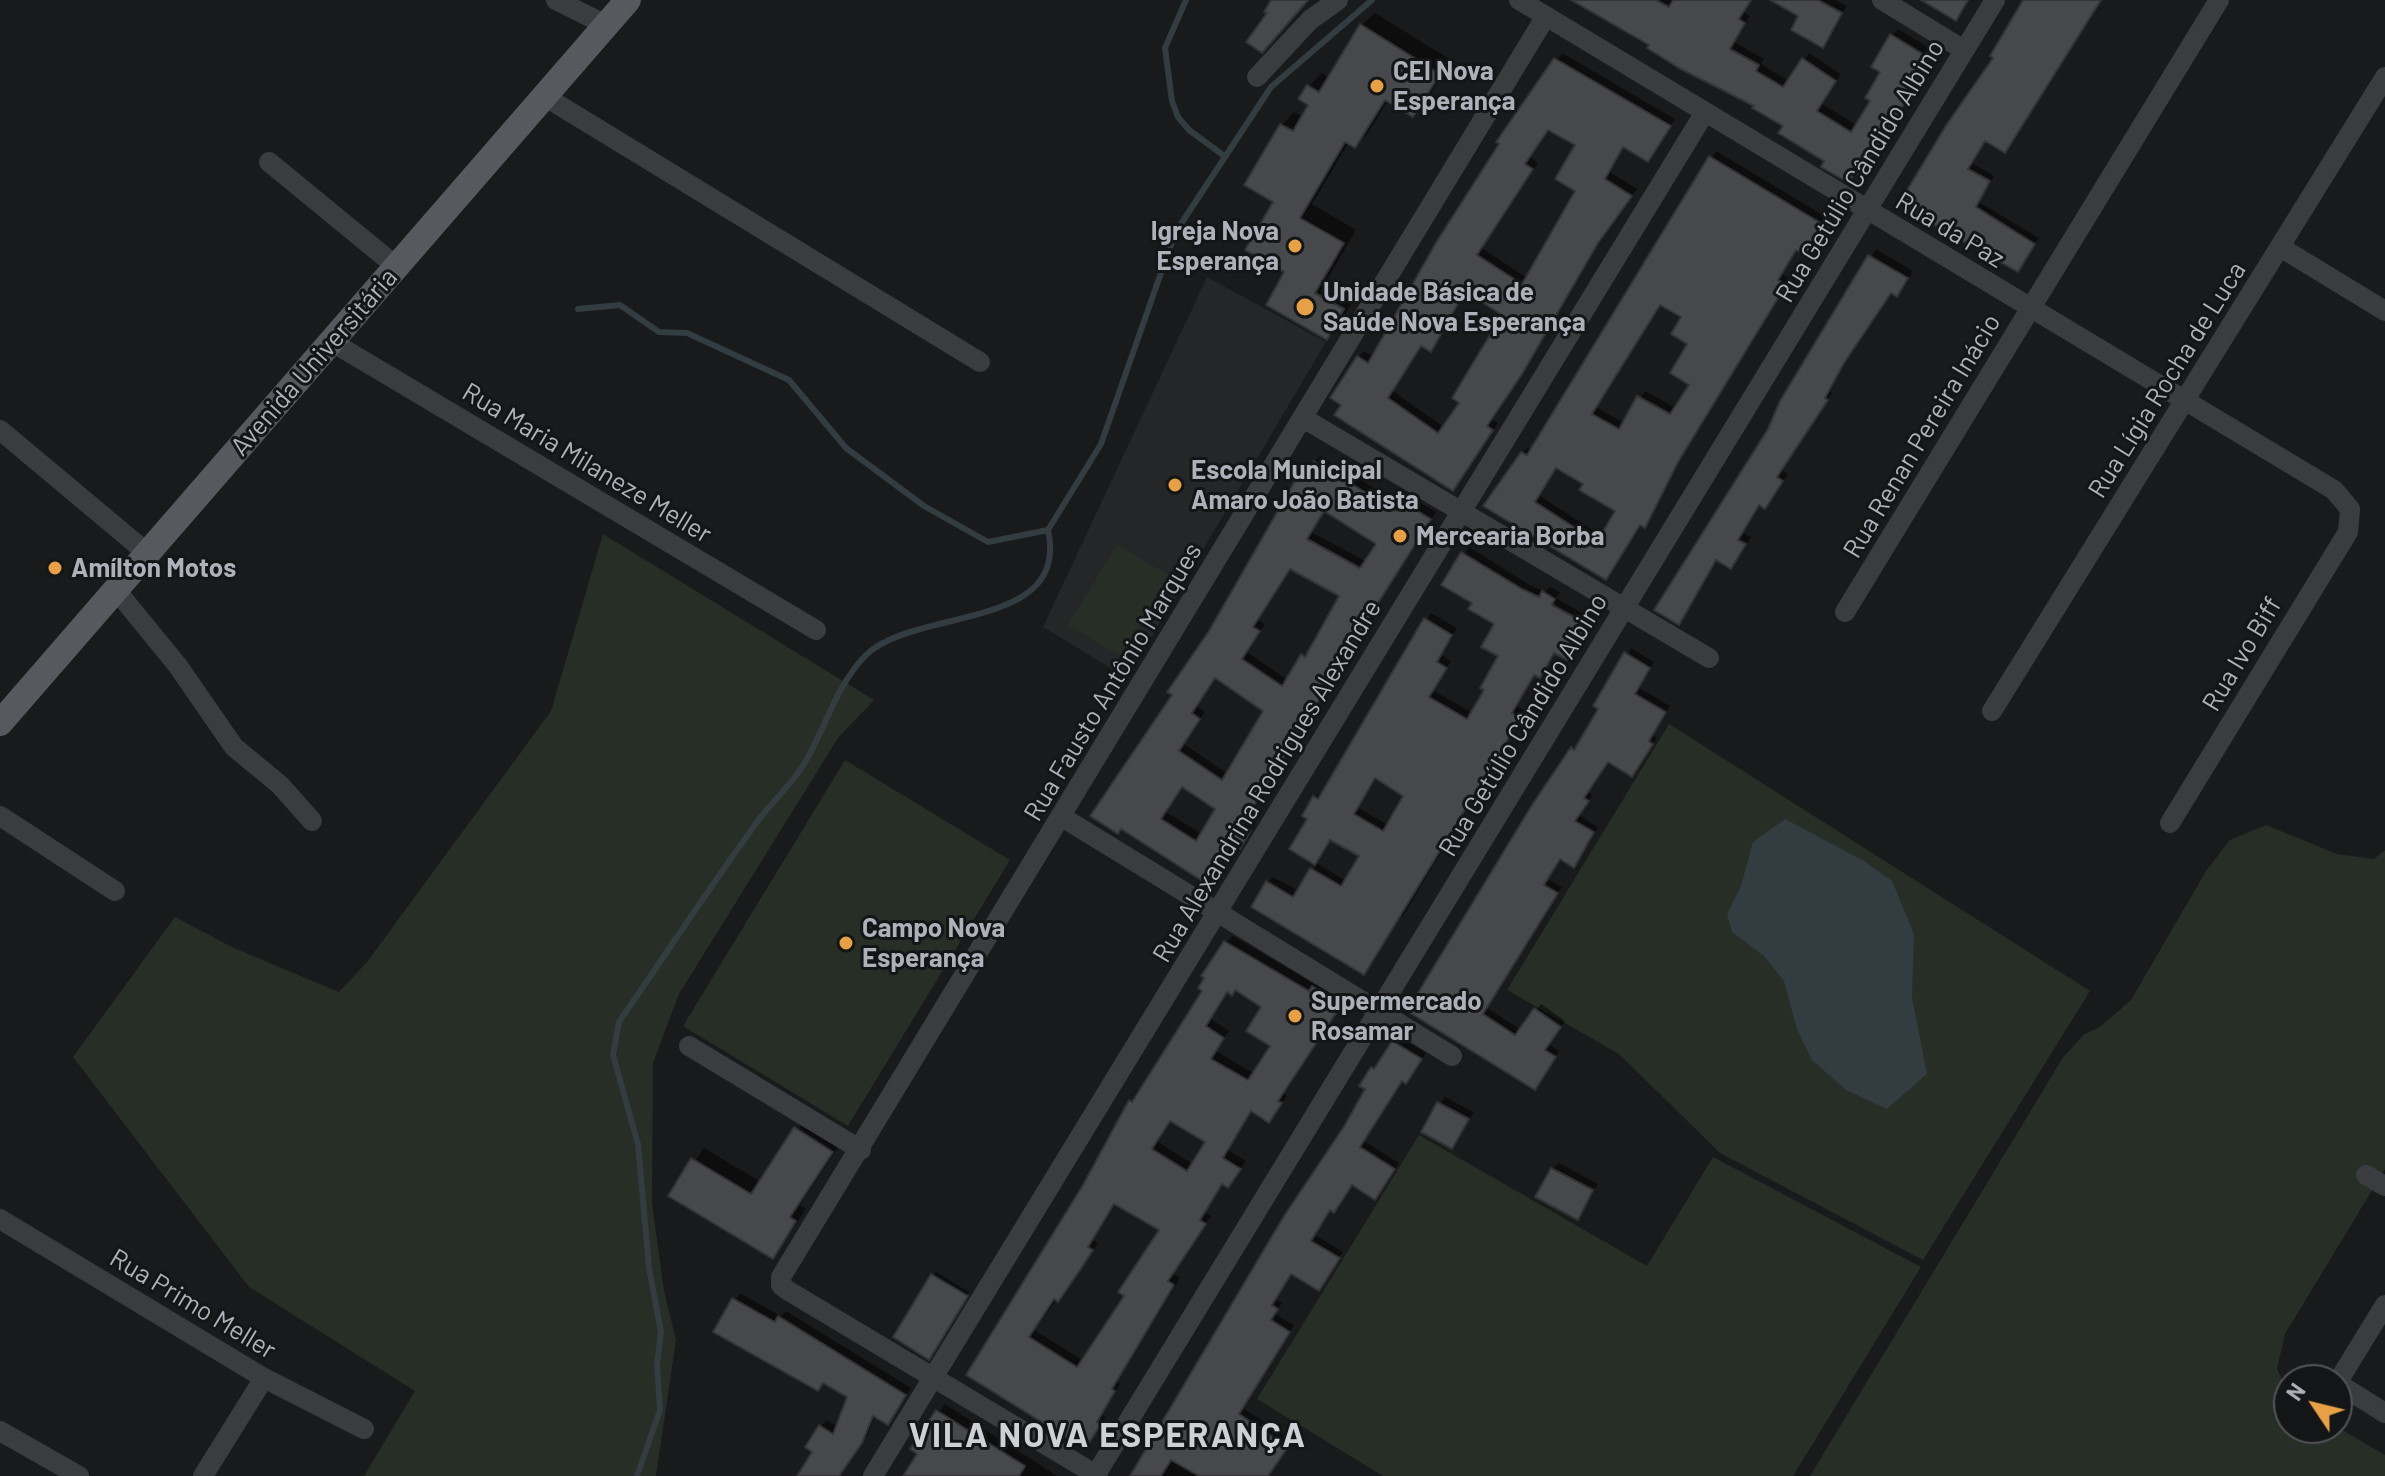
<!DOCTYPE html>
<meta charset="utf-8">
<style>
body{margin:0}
#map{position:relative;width:2385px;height:1476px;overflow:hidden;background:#191a1b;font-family:Barlow,sans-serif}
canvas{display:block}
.north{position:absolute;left:2273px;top:1364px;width:80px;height:80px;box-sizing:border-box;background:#141516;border:2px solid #515458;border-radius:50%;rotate:305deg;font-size:22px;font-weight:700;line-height:32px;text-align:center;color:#adb2ba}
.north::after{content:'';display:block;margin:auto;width:28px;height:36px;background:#e7a045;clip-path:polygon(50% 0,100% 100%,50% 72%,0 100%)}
</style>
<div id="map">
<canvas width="2385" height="1476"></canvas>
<div class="north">N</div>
</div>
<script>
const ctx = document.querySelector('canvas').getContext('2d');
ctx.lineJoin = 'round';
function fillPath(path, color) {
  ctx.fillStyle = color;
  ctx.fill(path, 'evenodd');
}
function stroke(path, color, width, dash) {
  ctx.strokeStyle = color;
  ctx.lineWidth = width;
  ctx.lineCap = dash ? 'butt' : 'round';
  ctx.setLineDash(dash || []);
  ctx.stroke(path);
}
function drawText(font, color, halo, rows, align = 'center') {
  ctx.font = font + ' Barlow,sans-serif';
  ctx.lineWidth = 6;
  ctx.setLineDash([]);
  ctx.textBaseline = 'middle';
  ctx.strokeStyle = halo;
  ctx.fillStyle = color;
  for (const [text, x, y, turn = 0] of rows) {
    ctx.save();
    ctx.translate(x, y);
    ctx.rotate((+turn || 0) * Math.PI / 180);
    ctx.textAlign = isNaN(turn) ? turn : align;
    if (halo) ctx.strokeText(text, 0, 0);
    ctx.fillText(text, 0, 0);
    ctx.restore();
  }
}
fillPath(new Path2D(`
 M 1207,277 L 1326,342 L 1127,678 L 1043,627 Z`), '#252628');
fillPath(new Path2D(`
 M 603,534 L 874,700 L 838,738 L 679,994 L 653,1063 L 652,1203 L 664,1291 L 676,1340 L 656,1476 L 364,1476 L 415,1391 L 249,1287 L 73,1057 L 175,917 L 234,948 L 339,992 L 367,962 L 551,711 Z
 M 1117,545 L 1169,575 L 1120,656 L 1068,625 Z
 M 1669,724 L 2090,991 L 1923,1260 L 1720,1153 L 1619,1054 L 1507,990 Z
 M 845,760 L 1010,860 L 848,1126 L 683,1026 Z
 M 2266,825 L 2337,854 L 2374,859 L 2385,850 L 2385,1169 L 2285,1334 L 2277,1369 L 2289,1394 L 2289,1428 L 2337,1427 L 2385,1455 L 2385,1476 L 1810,1476 L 2062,1059 L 2083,1035 L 2101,1026 L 2131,1000 L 2206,871 L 2230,840 Z
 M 1419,1135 L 1647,1266 L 1713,1157 L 1921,1267 L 1793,1476 L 1383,1476 L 1257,1399 Z`), '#262e26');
fillPath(new Path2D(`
 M 1785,819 L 1864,861 L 1892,881 L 1914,934 L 1912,997 L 1927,1074 L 1887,1109 L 1846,1090 L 1812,1060 L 1797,1029 L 1784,981 L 1764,956 L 1732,932 L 1727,914 L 1741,886 L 1753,842 Z`), '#323c41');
fillPath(new Path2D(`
 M 1576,0 L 1751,0 L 1744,12 L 1750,16 L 1734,42 L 1764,59 L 1761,64 L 1789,81 L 1809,53 L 1841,74 L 1822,104 L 1858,126 L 1873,101 L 1892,36 L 1898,29 L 1936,52 L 1866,167 L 1860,174 L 1856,171 L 1848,180 L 1786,125 L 1756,105 Z
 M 1774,0 L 1835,0 L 1847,6 L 1823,45 L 1801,16 Z
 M 2027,0 L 2101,0 L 2010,146 L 2005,151 L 1986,139 L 1972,163 L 1994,176 L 1979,202 L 2039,238 L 2017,270 L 1901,205 Z
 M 1375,13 L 1451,60 L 1425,102 L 1412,114 L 1388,100 L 1368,133 L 1355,146 L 1349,142 L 1312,204 L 1356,230 L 1327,280 L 1356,296 L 1339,325 L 1326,338 L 1287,272 L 1276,201 L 1282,125 L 1294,112 L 1303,117 L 1311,105 L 1301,98 L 1309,86 L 1322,73 L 1330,78 L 1362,25 Z
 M 1562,53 L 1675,119 L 1654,153 L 1625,145 L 1610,172 L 1637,189 L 1604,235 L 1528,365 L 1491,419 L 1498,423 L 1452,489 L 1344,404 L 1358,357 L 1364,351 L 1373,356 ZM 1549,128 L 1578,144 L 1578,190 L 1527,278 L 1482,248 L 1538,163 L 1530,157 ZM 1467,290 L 1505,314 L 1445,428 L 1393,391 L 1422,344 L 1431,349 L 1437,343 Z
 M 1716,151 L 1833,221 L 1810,256 L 1797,249 L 1782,274 L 1791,279 L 1683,454 L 1650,520 L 1645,526 L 1642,524 L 1606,578 L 1486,505 L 1522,453 L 1528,447 L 1532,450 ZM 1661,303 L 1683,316 L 1690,343 L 1692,384 L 1676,408 L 1645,391 L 1624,423 L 1596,407 ZM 1557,467 L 1585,483 L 1618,510 L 1602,536 L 1540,496 Z
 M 1876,249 L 1913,271 L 1903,288 L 1896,294 L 1892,292 L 1850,355 L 1830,391 L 1832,393 L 1781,470 L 1788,474 L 1771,500 L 1765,506 L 1760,503 L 1743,533 L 1751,537 L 1737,560 L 1730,567 L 1718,559 L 1679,623 L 1782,402 Z
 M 1321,456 L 1402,505 L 1409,496 L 1436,512 L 1371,614 L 1375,617 L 1357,642 L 1353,639 L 1336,666 L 1339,668 L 1247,818 L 1256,823 L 1246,840 L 1239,846 L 1233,842 L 1206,881 L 1122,827 L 1175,694 L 1304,468 ZM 1326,509 L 1378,543 L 1367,562 L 1311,532 ZM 1291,568 L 1341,595 L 1311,650 L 1303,656 L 1288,680 L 1247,652 L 1265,624 L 1258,620 ZM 1216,677 L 1266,710 L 1228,774 L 1184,744 L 1205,712 L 1196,706 ZM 1183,785 L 1218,809 L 1202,834 L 1166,812 Z
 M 1469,547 L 1528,584 L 1545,592 L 1550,587 L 1560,592 L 1556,598 L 1591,618 L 1566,658 L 1555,652 L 1545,670 L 1540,676 L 1535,673 L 1517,706 L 1526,712 L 1403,916 L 1395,922 L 1364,973 L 1267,883 L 1273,877 L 1299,891 L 1317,864 L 1291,848 L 1310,818 L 1315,798 L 1321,792 L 1324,794 L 1431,613 L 1457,628 L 1441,655 L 1451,661 L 1434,691 L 1473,713 L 1501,655 L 1496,623 L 1475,603 L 1444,584 ZM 1377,777 L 1406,795 L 1388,825 L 1358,808 ZM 1332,838 L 1361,856 L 1346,881 L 1315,862 Z
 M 1631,648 L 1654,662 L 1639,688 L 1670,706 L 1653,735 L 1657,738 L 1637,769 L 1609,760 L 1588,792 L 1592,795 L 1579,815 L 1598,827 L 1579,860 L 1574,865 L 1561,858 L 1548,879 L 1562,887 L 1487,1008 L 1521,1030 L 1541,1004 L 1565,1021 L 1549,1044 L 1559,1051 L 1540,1082 L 1465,1042 L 1461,1045 L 1409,1010 L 1572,749 L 1579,744 Z
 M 1233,936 L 1316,985 L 1321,980 L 1347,997 L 1284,1094 L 1287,1096 L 1275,1114 L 1269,1120 L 1253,1110 L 1228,1150 L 1246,1161 L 1228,1185 L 1224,1182 L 1205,1213 L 1211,1216 L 1173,1274 L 1180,1278 L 1117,1382 L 1120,1384 L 1102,1415 L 1106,1417 L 1085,1447 L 969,1375 L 1085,1186 L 1131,1101 L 1205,991 L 1226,942 ZM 1236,988 L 1264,1006 L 1273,1045 L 1255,1074 L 1216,1051 L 1229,1031 L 1211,1019 L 1228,991 ZM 1171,1119 L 1208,1141 L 1193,1164 L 1158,1142 ZM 1116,1203 L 1162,1230 L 1127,1295 L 1084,1361 L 1034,1330 L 1086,1261 L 1098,1243 L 1093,1240 Z
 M 1399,1037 L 1426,1053 L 1412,1076 L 1403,1079 L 1364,1141 L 1399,1163 L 1375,1197 L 1353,1183 L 1339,1205 L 1331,1209 L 1315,1235 L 1343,1252 L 1319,1288 L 1292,1272 L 1276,1299 L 1282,1303 L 1275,1314 L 1294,1325 L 1243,1408 L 1292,1440 L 1267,1476 L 1142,1476 L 1347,1126 L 1367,1088 L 1372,1068 L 1380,1064 Z
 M 1445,1097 L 1474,1112 L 1452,1147 L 1423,1131 Z
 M 807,1117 L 843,1140 L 800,1205 L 806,1209 L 773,1257 L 671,1195 L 704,1148 L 761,1182 Z
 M 1559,1163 L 1598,1184 L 1577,1217 L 1552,1169 Z
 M 936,1272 L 969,1292 L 931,1354 L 895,1337 Z
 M 740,1293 L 781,1316 L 786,1311 L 911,1388 L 887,1422 L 875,1415 L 868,1434 L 839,1476 L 800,1476 L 815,1451 L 821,1426 L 827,1420 L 838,1427 L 849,1396 L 716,1331 Z
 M 945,1404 L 1057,1476 L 907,1476 L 919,1453 L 913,1449 Z`), '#0007');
stroke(new Path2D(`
 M 1186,0 L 1165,48 L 1172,101 L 1178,117 L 1189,130 L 1223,155
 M 578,309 L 620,305 L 659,332 L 687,333 L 789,380 L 846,448 L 924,506 L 988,542 L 1048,530 L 1101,444 L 1175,233 L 1271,87 L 1372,0
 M 637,1476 L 660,1410 L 657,1365 L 661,1332 L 649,1268 L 638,1144 L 613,1055 L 619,1022 C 666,954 711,885 760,818 C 771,804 784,791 795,777 C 823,740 832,690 865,656 C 912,607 1071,632 1048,530`), '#323c41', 6);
const building = new Path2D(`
 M 1271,0 L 1308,0 L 1262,53 L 1246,42 L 1267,13 L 1264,12 Z
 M 1571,0 L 1656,0 L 1669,7 L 1673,0 L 1751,0 L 1739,19 L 1745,23 L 1730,49 L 1759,65 L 1756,71 L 1783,87 L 1802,58 L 1836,81 L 1817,111 L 1851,132 L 1870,101 L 1865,98 L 1880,72 L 1871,67 L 1890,34 L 1931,59 L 1860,176 L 1854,173 L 1849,183 L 1821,167 L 1824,161 L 1778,133 L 1783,126 L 1752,108 L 1754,106 L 1679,68 L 1647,48 L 1649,45 Z
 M 1770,0 L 1818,0 L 1842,13 L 1823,48 L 1791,30 L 1798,16 Z
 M 1921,0 L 1968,0 L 1956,21 Z
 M 2023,0 L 2101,0 L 2005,153 L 1985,141 L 1968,169 L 1990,181 L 1976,207 L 2035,244 L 2018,272 L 1898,205 L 1947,124 L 1993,58 L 1990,56 Z
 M 1360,24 L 1440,74 L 1413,117 L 1385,100 L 1355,148 L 1345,142 L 1300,218 L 1344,243 L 1315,293 L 1344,309 L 1327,340 L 1266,305 L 1284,272 L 1245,250 L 1273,202 L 1244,185 L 1280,124 L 1293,131 L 1308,105 L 1298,99 L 1307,85 L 1319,92 Z
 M 1554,58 L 1671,126 L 1648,162 L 1623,147 L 1605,179 L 1632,196 L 1598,243 L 1522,374 L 1487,426 L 1493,430 L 1453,491 L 1334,415 L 1341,405 L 1330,398 L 1357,356 L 1368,363 L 1437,241 L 1499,144 L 1496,142 ZM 1548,130 L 1575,145 L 1555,179 L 1575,191 L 1522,284 L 1477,255 L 1533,169 L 1525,164 ZM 1465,291 L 1502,315 L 1452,398 L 1459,403 L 1438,433 L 1388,398 L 1421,346 L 1431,352 Z
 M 1709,156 L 1829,228 L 1811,259 L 1796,250 L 1778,280 L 1786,285 L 1678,462 L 1645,528 L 1640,525 L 1606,580 L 1483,506 L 1521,452 L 1527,455 ZM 1660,305 L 1681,317 L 1671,334 L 1687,344 L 1670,373 L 1689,385 L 1670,414 L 1637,396 L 1619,429 L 1592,414 ZM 1556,468 L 1583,484 L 1579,490 L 1615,511 L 1597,542 L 1535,502 Z
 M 1868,255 L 1908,278 L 1897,297 L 1891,293 L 1844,363 L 1825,398 L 1828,400 L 1777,477 L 1783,481 L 1765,509 L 1759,505 L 1738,540 L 1746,544 L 1731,569 L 1716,560 L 1679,625 L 1654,610 L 1768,429 L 1780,401 Z
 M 1314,461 L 1396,511 L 1402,502 L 1431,519 L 1366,622 L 1371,624 L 1357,644 L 1351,640 L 1331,673 L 1335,674 L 1242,825 L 1251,830 L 1240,849 L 1232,844 L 1207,884 L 1121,829 L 1118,834 L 1090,816 L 1172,695 L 1167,692 L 1209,631 L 1303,467 L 1308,470 ZM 1324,511 L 1376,544 L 1360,568 L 1307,539 ZM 1290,569 L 1339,596 L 1305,657 L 1301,654 L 1282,686 L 1242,659 L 1260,631 L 1253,627 ZM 1215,678 L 1263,711 L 1222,780 L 1179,751 L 1200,719 L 1192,713 ZM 1182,787 L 1215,809 L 1196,841 L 1161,819 Z
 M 1461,552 L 1522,589 L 1539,597 L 1542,591 L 1555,599 L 1552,605 L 1587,624 L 1567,660 L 1554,653 L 1540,678 L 1534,675 L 1512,713 L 1521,718 L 1364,975 L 1251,907 L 1266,881 L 1293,897 L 1310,868 L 1341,886 L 1359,856 L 1330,840 L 1315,865 L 1289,849 L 1307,819 L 1302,816 L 1313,796 L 1318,799 L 1424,618 L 1452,635 L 1437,662 L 1447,668 L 1429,697 L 1467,719 L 1484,690 L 1480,688 L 1498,656 L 1481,647 L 1494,624 L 1468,609 L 1472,603 L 1441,585 ZM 1375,778 L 1403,796 L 1383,831 L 1354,814 Z
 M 1624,652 L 1650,668 L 1635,694 L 1666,712 L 1649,741 L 1653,744 L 1632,777 L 1608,762 L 1584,798 L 1589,801 L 1575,821 L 1594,832 L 1574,868 L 1560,859 L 1544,885 L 1558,893 L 1483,1014 L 1515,1035 L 1534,1008 L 1561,1027 L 1545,1050 L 1556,1057 L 1535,1090 L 1407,1011 L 1532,805 L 1571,747 L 1574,750 L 1598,709 L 1593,706 Z
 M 1224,941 L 1309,991 L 1312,986 L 1342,1004 L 1278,1101 L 1282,1103 L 1269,1123 L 1251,1111 L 1223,1158 L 1241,1169 L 1228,1188 L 1222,1184 L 1200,1220 L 1206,1224 L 1168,1281 L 1174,1285 L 1112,1389 L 1115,1391 L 1097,1422 L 1101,1424 L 1085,1449 L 966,1375 L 1083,1185 L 1129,1100 L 1132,1102 L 1202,991 L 1198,988 L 1204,978 L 1201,976 ZM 1235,990 L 1261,1007 L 1246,1031 L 1270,1046 L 1248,1080 L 1211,1059 L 1224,1038 L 1206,1026 L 1227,992 L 1232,996 ZM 1170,1121 L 1205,1142 L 1187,1171 L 1152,1149 ZM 1114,1204 L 1159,1230 L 1118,1292 L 1124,1296 L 1077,1367 L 1029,1337 L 1054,1299 L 1058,1302 L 1080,1270 L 1093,1250 L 1088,1247 Z
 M 1392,1041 L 1422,1059 L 1406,1084 L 1402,1081 L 1360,1147 L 1395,1169 L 1375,1200 L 1352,1185 L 1334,1213 L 1330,1210 L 1311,1241 L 1340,1258 L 1319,1291 L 1291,1274 L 1272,1305 L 1278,1309 L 1271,1320 L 1290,1332 L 1239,1414 L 1288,1447 L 1268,1476 L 1199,1476 L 1171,1460 L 1161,1476 L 1130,1476 L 1284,1216 L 1345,1125 L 1365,1089 L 1359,1086 L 1371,1067 L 1374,1069 Z
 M 1437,1102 L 1469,1119 L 1452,1149 L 1421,1132 Z
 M 794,1127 L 833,1152 L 790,1217 L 796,1221 L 773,1259 L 668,1196 L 691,1158 L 751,1194 Z
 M 1551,1168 L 1593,1190 L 1578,1220 L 1535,1197 Z
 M 931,1274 L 968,1296 L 929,1360 L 893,1337 Z
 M 732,1298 L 775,1322 L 778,1316 L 906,1395 L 888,1425 L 873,1416 L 862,1443 L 839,1476 L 797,1476 L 812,1452 L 805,1447 L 819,1425 L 833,1434 L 847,1397 L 823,1383 L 818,1391 L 713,1332 Z
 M 936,1410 L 1025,1466 L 1019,1476 L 903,1476 L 917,1454 L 910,1449 Z`);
fillPath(building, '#47484b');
stroke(building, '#343437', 2);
stroke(new Path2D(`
 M 556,0 L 606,25
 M 1519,0 L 2334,490 L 2350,509 L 2348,532 L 2170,823
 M 1882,0 L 1964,50
 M 1257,77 L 1310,20 L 1338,0
 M 544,96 L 980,362
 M 269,162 L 397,267
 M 2280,247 L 2385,311
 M 332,342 L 816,630
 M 1303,418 L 1709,658
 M 0,430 L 147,553
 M 116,590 L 178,666 L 234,747 L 280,785 L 312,821
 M 1845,612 L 2219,0
 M 1992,711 L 2385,77
 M 0,816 L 115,891
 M 1062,817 L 1452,1056
 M 689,1046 L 861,1150
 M 2366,1175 L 2385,1186
 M 0,1219 L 264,1378 L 364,1429
 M 2337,1383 L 2385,1305
 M 2337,1383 L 2385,1413
 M 0,1431 L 79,1476
 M 203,1476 L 264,1378
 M 873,1476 L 1705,112
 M 1095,1476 L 1995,0
 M 1098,1476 L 787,1290 L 781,1285 L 781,1277 L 1546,16`), '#3b3c40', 20);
stroke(new Path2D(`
 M 0,723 L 628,0`), '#57595f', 26);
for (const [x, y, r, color] of [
 [1377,86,8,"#e7a045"],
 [1295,246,8,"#e7a045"],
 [1305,307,10,"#e7a045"],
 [1175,485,8,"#e7a045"],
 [1400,536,8,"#e7a045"],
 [55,568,8,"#e7a045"],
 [846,943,8,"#e7a045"],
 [1295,1016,8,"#e7a045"]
]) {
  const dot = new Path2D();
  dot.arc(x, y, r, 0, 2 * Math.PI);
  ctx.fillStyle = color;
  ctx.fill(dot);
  stroke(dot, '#141516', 3);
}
drawText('bold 26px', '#adb2ba', '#141516', [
 ["CEI Nova",1393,71],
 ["Esperança",1393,101],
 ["Igreja Nova",1279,231,"right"],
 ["Esperança",1279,261,"right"],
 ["Unidade Básica de",1323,292],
 ["Saúde Nova Esperança",1323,322],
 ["Escola Municipal",1191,470],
 ["Amaro João Batista",1191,500],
 ["Mercearia Borba",1416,536],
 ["Amílton Motos",71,568],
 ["Campo Nova",862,928],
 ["Esperança",862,958],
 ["Supermercado",1311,1001],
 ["Rosamar",1311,1031]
], 'left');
drawText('26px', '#adb2ba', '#141516', [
 ["Rua Getúlio Cândido Albino",1860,171,-59],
 ["Rua da Paz",1950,230,31],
 ["Avenida Universitária",314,362,-49],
 ["Rua Lígia Rocha de Luca",2167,380,-58],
 ["Rua Renan Pereira Inácio",1922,436,-59],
 ["Rua Maria Milaneze Meller",587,463,31],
 ["Rua Ivo Biff",2242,654,-59],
 ["Rua Fausto Antônio Marques",1113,682,-59],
 ["Rua Getúlio Cândido Albino",1523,725,-59],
 ["Rua Alexandrina Rodrigues Alexandre",1267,781,-59],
 ["Rua Primo Meller",193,1304,31]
]);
ctx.letterSpacing = '2px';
drawText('bold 34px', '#cdd1d6', '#141516', [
 ["VILA NOVA ESPERANÇA",1108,1436]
]);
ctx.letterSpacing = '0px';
</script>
